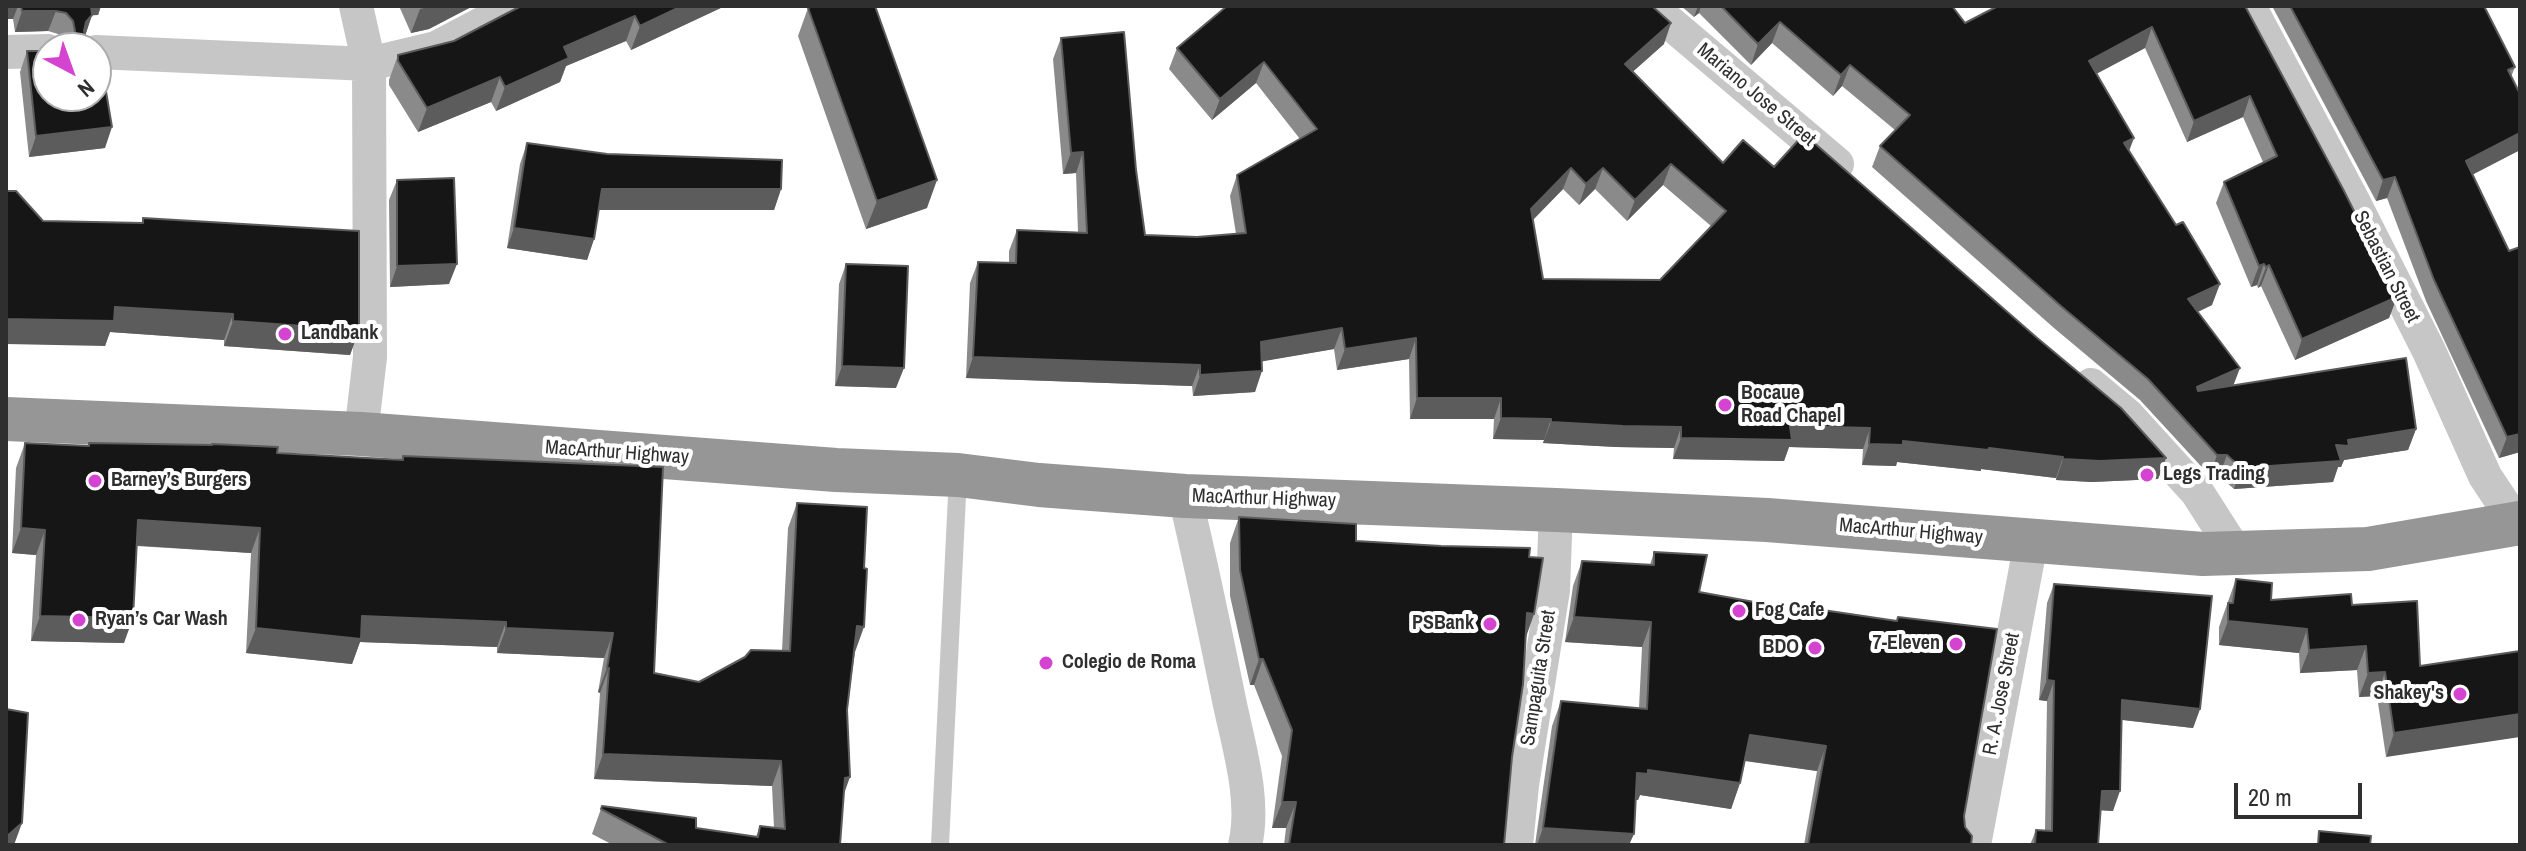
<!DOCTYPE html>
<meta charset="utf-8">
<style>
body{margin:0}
#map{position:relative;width:2526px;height:851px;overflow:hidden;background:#fff;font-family:"Archivo Narrow",sans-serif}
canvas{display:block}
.frame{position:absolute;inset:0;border:8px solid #2f2f2f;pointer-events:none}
.north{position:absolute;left:32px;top:32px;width:80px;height:80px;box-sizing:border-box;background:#fff;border:2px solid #acacac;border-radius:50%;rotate:139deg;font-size:22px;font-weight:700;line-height:32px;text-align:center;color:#2f2f2f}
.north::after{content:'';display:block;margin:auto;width:28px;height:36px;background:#d444d1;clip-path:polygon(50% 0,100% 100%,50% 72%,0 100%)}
.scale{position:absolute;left:2234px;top:783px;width:128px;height:36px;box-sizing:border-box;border:4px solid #2f2f2f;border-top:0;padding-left:10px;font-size:24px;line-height:28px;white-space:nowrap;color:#2f2f2f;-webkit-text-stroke:6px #fff;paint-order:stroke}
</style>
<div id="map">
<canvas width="2526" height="851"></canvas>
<div class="frame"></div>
<div class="north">N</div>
<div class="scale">20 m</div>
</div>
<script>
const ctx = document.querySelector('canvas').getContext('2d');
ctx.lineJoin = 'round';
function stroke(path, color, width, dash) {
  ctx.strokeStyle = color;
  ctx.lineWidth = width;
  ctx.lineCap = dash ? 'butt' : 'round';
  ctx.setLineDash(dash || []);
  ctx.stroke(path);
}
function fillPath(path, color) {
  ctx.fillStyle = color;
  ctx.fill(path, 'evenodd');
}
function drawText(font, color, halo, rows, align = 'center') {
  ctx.font = font + ' "Archivo Narrow",sans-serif';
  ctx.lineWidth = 8;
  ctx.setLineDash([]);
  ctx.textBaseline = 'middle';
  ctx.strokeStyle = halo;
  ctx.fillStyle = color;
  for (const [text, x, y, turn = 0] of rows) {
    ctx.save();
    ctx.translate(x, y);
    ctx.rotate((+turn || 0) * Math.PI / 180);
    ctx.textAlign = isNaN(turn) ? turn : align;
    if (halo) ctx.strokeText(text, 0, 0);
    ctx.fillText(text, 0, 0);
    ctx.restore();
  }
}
stroke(new Path2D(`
 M 940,845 L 958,475`), '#c6c6c6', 18);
stroke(new Path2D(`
 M 356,6 L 369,64 L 370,357 L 361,434
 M 1650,6 L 1837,164
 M 2249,6 L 2353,201 L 2429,351 L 2485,476 L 2520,529
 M 6,52 L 48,51
 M 96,52 L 369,64 L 436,48 L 516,6
 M 2091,385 L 2127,415 L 2197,492 L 2236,553
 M 1185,496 C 1201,564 1215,631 1229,700 C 1238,744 1256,800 1245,845
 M 1516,845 L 1522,785 L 1553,590 L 1556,510
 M 1974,845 L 2031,542`), '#c6c6c6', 34);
stroke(new Path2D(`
 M 6,419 L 361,434 L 836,470 L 958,475 L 1039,485 L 1185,496 L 1556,510 L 1767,520 L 2203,554 L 2368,549 L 2520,523`), '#969696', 44);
fillPath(new Path2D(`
 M 6,6 L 101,6 L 98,15 L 92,15 L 85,36 L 67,47 L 65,41 L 58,34 L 48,31 L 15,32 L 13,19 L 6,19 Z
 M 399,6 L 473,6 L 429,29 L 411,33 Z
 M 521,6 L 725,6 L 631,50 L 626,41 L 566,66 L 560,82 L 496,111 L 491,102 L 418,132 L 389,85 L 389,80 L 398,55 L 454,41 Z
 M 1681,6 L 1952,6 L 1965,23 L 2245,6 L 2397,297 L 2389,318 L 2295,360 L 2261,286 L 2258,288 L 2257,285 L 2251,287 L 2216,203 L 2224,182 L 2263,162 L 2243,117 L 2187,142 L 2145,48 L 2096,74 L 2129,151 L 2212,305 L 2198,312 L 2233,385 L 2416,429 L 2408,450 L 2344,460 L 2341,467 L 2338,467 L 2333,482 L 2234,489 L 2219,476 L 2210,476 L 2140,400 L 2054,328 L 1872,167 L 1880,146 L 1895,130 L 1842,86 L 1833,96 L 1772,43 L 1751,65 L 1699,13 L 1694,17 Z
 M 2272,6 L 2484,6 L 2515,67 L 2511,77 L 2520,150 L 2472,175 L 2509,251 L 2520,247 L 2520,452 L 2499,458 L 2426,301 L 2387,198 L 2376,201 Z
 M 808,8 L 927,208 L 866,229 L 798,36 Z
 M 1061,38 L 1136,170 L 1145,235 L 1197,237 L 1236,234 L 1230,196 L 1237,175 L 1300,139 L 1256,83 L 1212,120 L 1169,69 L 1177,48 L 1664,44 L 1633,71 L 1723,163 L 1774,167 L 2166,458 L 2158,479 L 2092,482 L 2056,480 L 2056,478 L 1981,469 L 1981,471 L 1897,462 L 1896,466 L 1862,465 L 1863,449 L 1789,447 L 1784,461 L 1673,459 L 1674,448 L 1616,447 L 1543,443 L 1544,440 L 1493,439 L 1494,419 L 1410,419 L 1409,359 L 1337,370 L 1334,349 L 1262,361 L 1255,392 L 1193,396 L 1192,386 L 966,378 L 970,283 L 978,262 L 1009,263 L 1009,251 L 1017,230 L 1078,233 L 1076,173 L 1063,174 L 1053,59 ZM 1663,185 L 1711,226 L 1660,280 L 1543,279 L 1533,220 L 1563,189 L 1579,205 L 1595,189 L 1627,221 Z
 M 27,51 L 105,148 L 29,157 L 20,72 Z
 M 527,143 L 781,189 L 774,210 L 599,210 L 594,239 L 587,260 L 507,248 L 520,164 Z
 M 397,180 L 449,284 L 390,287 L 389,200 Z
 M 143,218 L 359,330 L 350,355 L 224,346 L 224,340 L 110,332 L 105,346 L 43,221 L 142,223 Z
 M 846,264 L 896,388 L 835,386 L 839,284 Z
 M 25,443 L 88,446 L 89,443 L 402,460 L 403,456 L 663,467 L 654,673 L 699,682 L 782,651 L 788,528 L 797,503 L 855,652 L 847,710 L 844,794 L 840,845 L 613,845 L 592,834 L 602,806 L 696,828 L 756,837 L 760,826 L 774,828 L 772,786 L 594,779 L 600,693 L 598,692 L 604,658 L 497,653 L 497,647 L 360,642 L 352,664 L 246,653 L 251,553 L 136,546 L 124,643 L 31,641 L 36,555 L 12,553 L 16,468 Z
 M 1239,517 L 1356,541 L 1525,638 L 1512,757 L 1504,845 L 1284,845 L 1286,828 L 1272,828 L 1282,756 L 1254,685 L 1250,685 L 1230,596 L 1230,543 Z
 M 1654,552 L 1699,592 L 1815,613 L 1816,609 L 1896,621 L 1898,617 L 1964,816 L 1965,827 L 1971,845 L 1804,845 L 1817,771 L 1744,761 L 1740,783 L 1731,809 L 1640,795 L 1638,800 L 1636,800 L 1629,845 L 1535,845 L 1552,726 L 1561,701 L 1639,708 L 1642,647 L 1565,642 L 1573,586 L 1582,561 L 1650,565 Z
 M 2236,579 L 2271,600 L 2352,605 L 2420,666 L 2386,757 L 2377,696 L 2359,697 L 2357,670 L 2300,673 L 2299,653 L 2219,645 L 2219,627 Z
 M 2054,584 L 2200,709 L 2193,728 L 2122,720 L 2113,811 L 2100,810 L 2098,845 L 2030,845 L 2036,830 L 2045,830 L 2047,701 L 2039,700 L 2047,603 Z`), '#8a8a8a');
fillPath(new Path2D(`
 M 6,6 L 18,6 L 13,19 L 6,19 Z
 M 85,6 L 101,6 L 98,15 L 81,16 Z
 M 432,6 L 473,6 L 429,29 L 411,33 L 420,9 Z
 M 682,6 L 725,6 L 631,50 L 640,26 Z
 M 1698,6 L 1701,6 L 1699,13 L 1694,17 Z
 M 22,11 L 56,11 L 48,31 L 15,32 Z
 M 92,15 L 85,36 L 79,42 L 86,22 Z
 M 635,16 L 626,41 L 566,66 L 560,82 L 496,111 L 505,87 L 564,47 Z
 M 1780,22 L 1772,43 L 1751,65 L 1758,44 Z
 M 1671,23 L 1664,44 L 1618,85 L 1625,64 Z
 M 2152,27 L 2145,48 L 2081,82 L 2089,61 Z
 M 1264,62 L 1256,83 L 1212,120 L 1220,99 Z
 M 1850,65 L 1842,86 L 1833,96 L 1841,75 Z
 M 500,77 L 491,102 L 418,132 L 427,108 Z
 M 2250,96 L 2243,117 L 2187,142 L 2194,121 Z
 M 112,127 L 105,148 L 29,157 L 36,136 Z
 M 2520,133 L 2520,150 L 2458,182 L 2466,161 Z
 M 2134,138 L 2126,159 L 2124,143 Z
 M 1083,152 L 1076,173 L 1063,174 L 1071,153 Z
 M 1671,164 L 1663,185 L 1627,221 L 1635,200 Z
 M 1571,168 L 1563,189 L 1523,230 L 1531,209 Z
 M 1603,168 L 1595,189 L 1579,205 L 1586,184 Z
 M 2395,177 L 2387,198 L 2376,201 L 2383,180 Z
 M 937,180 L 927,208 L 866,229 L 877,201 Z
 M 602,189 L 781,189 L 774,210 L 594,210 Z
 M 514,228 L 594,239 L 587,260 L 507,248 Z
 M 457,264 L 449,284 L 390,287 L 397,266 Z
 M 2264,264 L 2257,285 L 2251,287 L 2259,266 Z
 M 2269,265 L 2261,286 L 2258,288 L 2266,267 Z
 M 2220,284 L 2212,305 L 2180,320 L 2188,299 Z
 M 2397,297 L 2389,318 L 2295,360 L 2302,339 Z
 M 115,307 L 233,314 L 224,340 L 110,332 L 105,346 L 6,344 L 6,319 Z
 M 233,321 L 359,330 L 350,355 L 224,346 Z
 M 1342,328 L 1334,349 L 1253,363 L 1261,342 Z
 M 1416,338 L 1409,359 L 1337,370 L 1345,349 Z
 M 973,357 L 1200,365 L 1192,386 L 966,378 Z
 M 842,366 L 904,368 L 896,388 L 835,386 Z
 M 2240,368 L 2232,389 L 2189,408 L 2197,387 Z
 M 1262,371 L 1255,392 L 1193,396 L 1200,375 Z
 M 1417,398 L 1501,398 L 1494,419 L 1410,419 Z
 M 1501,418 L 1551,419 L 1544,440 L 1493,439 Z
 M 1551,422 L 1681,427 L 1674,448 L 1616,447 L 1543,443 Z
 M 1790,426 L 1870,428 L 1863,449 L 1789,447 L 1784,461 L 1673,459 L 1681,438 Z
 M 2416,429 L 2408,450 L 2344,460 L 2341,467 L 2338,467 L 2333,482 L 2234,489 L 2241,468 L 2336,445 L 2348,440 Z
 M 2520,434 L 2520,452 L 2499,458 L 2507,437 Z
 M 1903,441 L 1989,448 L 2063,457 L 2056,478 L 1981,469 L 1981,471 L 1897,462 L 1896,466 L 1862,465 L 1869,444 Z
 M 2217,455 L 2227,455 L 2219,476 L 2210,476 Z
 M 2166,458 L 2158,479 L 2092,482 L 2056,480 L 2063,459 Z
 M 138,520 L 260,528 L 251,553 L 129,545 Z
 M 21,528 L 45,530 L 36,555 L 12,553 Z
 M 1527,613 L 1534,614 L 1525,640 Z
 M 40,616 L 133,618 L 124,643 L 31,641 Z
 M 362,616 L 506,622 L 497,647 L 360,642 L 352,664 L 246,653 L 256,628 Z
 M 1574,617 L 1651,622 L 1642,647 L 1565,642 Z
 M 2228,621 L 2307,629 L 2299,653 L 2219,645 Z
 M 857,626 L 864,627 L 855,652 L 848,651 Z
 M 506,628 L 613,633 L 604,658 L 497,653 Z
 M 2366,646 L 2357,670 L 2300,673 L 2309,650 Z
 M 1259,659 L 1263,659 L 1254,685 L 1250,685 Z
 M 607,668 L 609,668 L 600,693 L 598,692 Z
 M 2385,672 L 2377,696 L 2359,697 L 2368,673 Z
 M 2047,680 L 2054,681 L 2047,701 L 2039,700 Z
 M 2122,700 L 2200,709 L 2193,728 L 2115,719 Z
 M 2520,714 L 2520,737 L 2386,757 L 2394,733 Z
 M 1750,735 L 1826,746 L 1817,771 L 1740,760 Z
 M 603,754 L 781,761 L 772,786 L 594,779 Z
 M 1648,770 L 1740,783 L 1731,809 L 1640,795 L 1638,800 L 1628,799 L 1637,773 Z
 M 850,777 L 841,802 L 845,778 Z
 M 2102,791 L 2120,791 L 2113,811 L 2095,810 Z
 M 1282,802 L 1296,802 L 1286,828 L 1272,828 Z
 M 22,823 L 14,845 L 6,845 L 6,837 Z
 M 1543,828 L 1634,834 L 1629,845 L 1537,845 Z`), '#5c5c5c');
const building = new Path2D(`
 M 21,6 L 91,6 L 92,15 L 86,22 L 84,31 L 86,41 L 92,48 L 64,48 L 66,47 L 73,41 L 75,31 L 73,21 L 66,13 L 56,11 L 22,11 Z
 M 521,6 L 682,6 L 640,26 L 635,16 L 564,47 L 569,58 L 505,87 L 500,77 L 427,108 L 398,61 L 398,55 L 454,41 Z
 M 814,6 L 875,6 L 937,180 L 877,201 L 808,8 Z
 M 1227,6 L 1652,6 L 1671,23 L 1625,64 L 1723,163 L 1743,140 L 1774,167 L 1804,134 L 2036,337 L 2121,408 L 2166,458 L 2100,461 L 2063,459 L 2063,457 L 1989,448 L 1988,450 L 1903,441 L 1903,445 L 1869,444 L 1870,428 L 1790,426 L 1792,440 L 1681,438 L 1681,427 L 1623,426 L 1551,422 L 1551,419 L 1501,418 L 1501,398 L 1417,398 L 1416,338 L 1345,349 L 1342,328 L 1261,342 L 1262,371 L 1200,375 L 1200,365 L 973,357 L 978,262 L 1016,263 L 1017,230 L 1087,233 L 1083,152 L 1071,153 L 1061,38 L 1124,32 L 1136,170 L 1145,235 L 1197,237 L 1246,233 L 1237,175 L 1317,129 L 1264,62 L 1220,99 L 1177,48 ZM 1671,164 L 1726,211 L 1660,280 L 1543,279 L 1531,209 L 1571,168 L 1586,184 L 1603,168 L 1635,200 Z
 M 1721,6 L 1952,6 L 1965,23 L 1998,6 L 2245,6 L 2343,189 L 2397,297 L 2302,339 L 2269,265 L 2266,267 L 2264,264 L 2259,266 L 2224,182 L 2277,156 L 2250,96 L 2194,121 L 2152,27 L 2089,61 L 2134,138 L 2124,143 L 2176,225 L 2183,222 L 2220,284 L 2188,299 L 2240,368 L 2197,387 L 2198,391 L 2406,358 L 2416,429 L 2348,440 L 2349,446 L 2336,445 L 2341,461 L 2241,468 L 2227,455 L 2217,455 L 2148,379 L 2062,307 L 1880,146 L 1910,115 L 1850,65 L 1841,75 L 1780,22 L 1758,44 Z
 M 2290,6 L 2484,6 L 2515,67 L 2508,70 L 2520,94 L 2520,133 L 2466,161 L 2509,251 L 2520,247 L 2520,434 L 2507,437 L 2434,280 L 2395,177 L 2383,180 Z
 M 96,49 L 99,50 L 112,127 L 36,136 L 27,51 L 48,51 L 48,96 L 96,96 Z
 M 527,143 L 607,154 L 782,160 L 781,189 L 602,189 L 594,239 L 514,228 Z
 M 454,178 L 457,264 L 397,266 L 397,180 Z
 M 6,191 L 16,191 L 43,221 L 143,223 L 143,218 L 359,231 L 359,330 L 233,321 L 233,314 L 115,307 L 114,321 L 6,319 Z
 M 846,264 L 908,266 L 904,368 L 842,366 Z
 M 25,443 L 89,446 L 89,443 L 212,445 L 212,444 L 278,447 L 277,453 L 403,460 L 403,456 L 663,467 L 654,673 L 699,682 L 745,657 L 751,650 L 790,651 L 797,503 L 867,507 L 864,568 L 867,569 L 864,627 L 857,626 L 847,710 L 850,777 L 845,778 L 840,845 L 669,845 L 601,809 L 602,806 L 696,818 L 696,828 L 758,837 L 760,826 L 785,829 L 781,761 L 603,754 L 609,668 L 607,668 L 613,633 L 506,628 L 506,622 L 362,616 L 361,639 L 256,628 L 260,528 L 138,520 L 133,618 L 40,616 L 45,530 L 21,528 Z
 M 1239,517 L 1356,524 L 1356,541 L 1441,546 L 1530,548 L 1529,557 L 1543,558 L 1534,614 L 1527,613 L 1523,684 L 1512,757 L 1504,845 L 1289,845 L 1296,802 L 1282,802 L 1292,730 L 1263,659 L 1259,659 L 1240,570 Z
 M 1654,552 L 1707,555 L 1699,592 L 1815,613 L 1816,609 L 1897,621 L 1898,617 L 1997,629 L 1964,816 L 1965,827 L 1972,836 L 1971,845 L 1808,845 L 1826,746 L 1750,735 L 1740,783 L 1648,770 L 1648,774 L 1637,773 L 1634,834 L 1543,828 L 1561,701 L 1647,709 L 1651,622 L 1574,617 L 1582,561 L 1654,565 Z
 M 2236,579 L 2272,583 L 2271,600 L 2351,594 L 2352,605 L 2417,601 L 2420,666 L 2520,651 L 2520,714 L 2394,733 L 2385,672 L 2368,673 L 2366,646 L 2309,650 L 2307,629 L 2228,621 L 2228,603 L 2233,603 Z
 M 2054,584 L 2212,596 L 2200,709 L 2122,700 L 2120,791 L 2102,791 L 2098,845 L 2035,845 L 2036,830 L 2052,831 L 2054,681 L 2047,680 Z
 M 6,709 L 28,713 L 22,823 L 6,837 Z
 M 2319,831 L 2371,836 L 2370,845 L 2318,845 Z`);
fillPath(building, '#161616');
stroke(building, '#5c5c5c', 2);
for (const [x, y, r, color] of [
 [285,334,8,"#d444d1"],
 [1725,405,8,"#d444d1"],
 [2147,475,8,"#d444d1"],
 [95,481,8,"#d444d1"],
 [1739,611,8,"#d444d1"],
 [79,620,8,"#d444d1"],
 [1490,624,8,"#d444d1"],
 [1956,644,8,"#d444d1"],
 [1815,648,8,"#d444d1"],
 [1046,663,8,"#d444d1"],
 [2460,694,8,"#d444d1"]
]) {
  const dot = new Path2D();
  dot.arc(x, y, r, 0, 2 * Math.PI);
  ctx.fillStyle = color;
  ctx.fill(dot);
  stroke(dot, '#fff', 3);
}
drawText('20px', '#2f2f2f', '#fff', [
 ["Mariano Jose Street",1756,95,40],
 ["Sebastian Street",2386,267,63],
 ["MacArthur Highway",617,453,4],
 ["MacArthur Highway",1264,499,2],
 ["MacArthur Highway",1911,532,5],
 ["Sampaguita Street",1539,678,-81],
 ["R. A. Jose Street",2002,694,-79]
]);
drawText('bold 20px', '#2f2f2f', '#fff', [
 ["Landbank",301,334],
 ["Bocaue",1741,394],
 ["Road Chapel",1741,417],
 ["Legs Trading",2163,475],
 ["Barney’s Burgers",111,481],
 ["Fog Cafe",1755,611],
 ["Ryan’s Car Wash",95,620],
 ["PSBank",1474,624,"right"],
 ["7-Eleven",1940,644,"right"],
 ["BDO",1799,648,"right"],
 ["Colegio de Roma",1062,663],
 ["Shakey's",2444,694,"right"]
], 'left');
</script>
